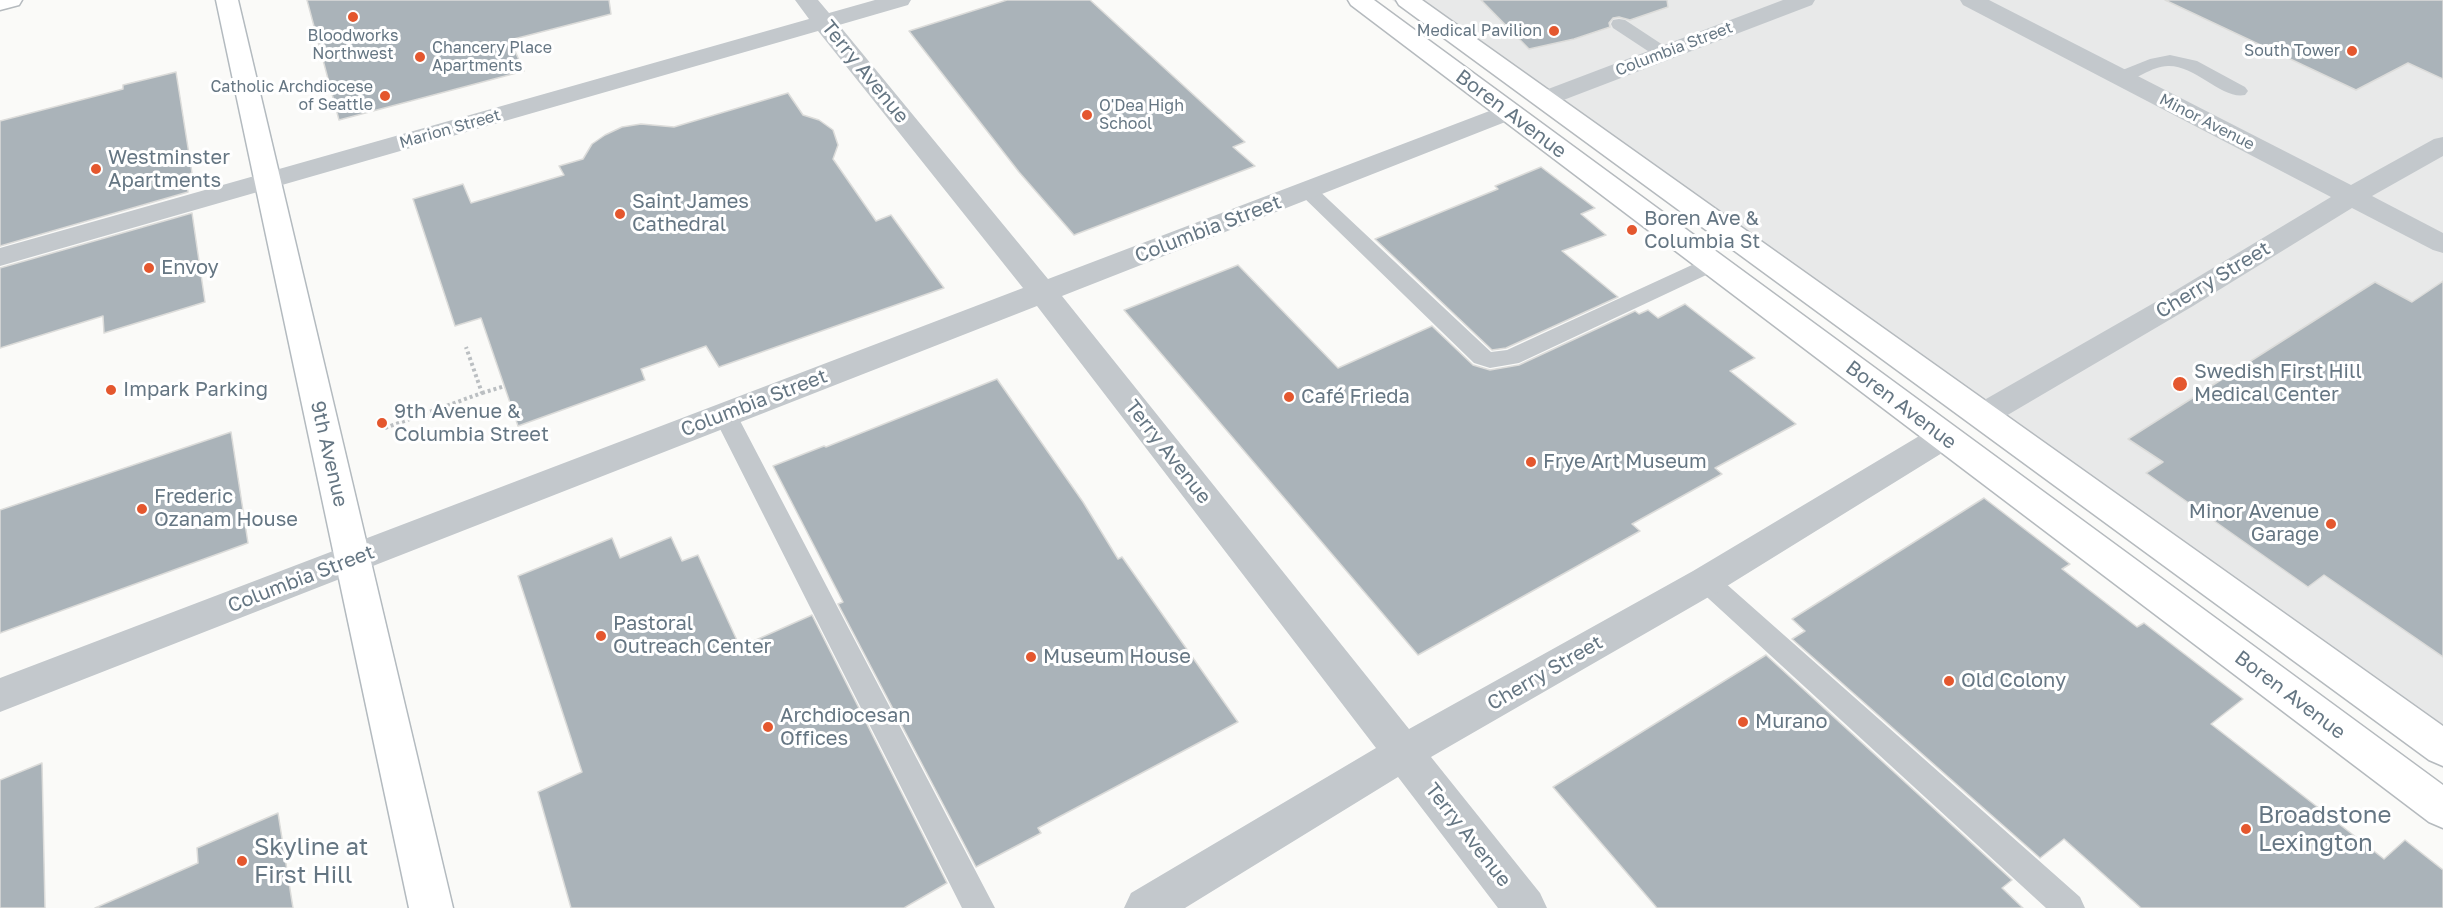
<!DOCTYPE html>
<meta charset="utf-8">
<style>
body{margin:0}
canvas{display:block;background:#fafaf8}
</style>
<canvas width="2443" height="908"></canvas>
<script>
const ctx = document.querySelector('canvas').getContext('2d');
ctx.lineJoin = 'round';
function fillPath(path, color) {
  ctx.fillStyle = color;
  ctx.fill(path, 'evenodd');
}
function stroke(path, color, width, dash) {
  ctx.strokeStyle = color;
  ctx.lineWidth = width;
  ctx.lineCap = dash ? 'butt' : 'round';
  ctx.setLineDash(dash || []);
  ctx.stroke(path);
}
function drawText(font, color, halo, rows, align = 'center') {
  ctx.font = font + ' "Golos Text",sans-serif';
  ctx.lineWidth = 6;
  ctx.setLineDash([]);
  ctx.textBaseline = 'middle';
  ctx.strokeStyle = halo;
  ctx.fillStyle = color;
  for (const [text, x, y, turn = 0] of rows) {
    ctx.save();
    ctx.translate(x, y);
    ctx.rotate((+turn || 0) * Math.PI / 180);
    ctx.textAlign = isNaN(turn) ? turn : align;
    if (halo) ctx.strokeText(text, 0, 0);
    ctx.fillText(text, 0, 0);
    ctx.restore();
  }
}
fillPath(new Path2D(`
 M 1392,0 L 2443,0 L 2443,768 Z`), '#e8e9e9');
const building = new Path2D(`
 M 307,0 L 609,0 L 611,14 L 510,40 L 524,71 L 339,120 Z
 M 1007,0 L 1090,0 L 1245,142 L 1233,147 L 1255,166 L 1074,235 L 1019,172 L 909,31 Z
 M 1481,0 L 1667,0 L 1668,7 L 1630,20 L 1619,17 L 1613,18 L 1609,23 L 1610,27 L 1574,39 L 1529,49 Z
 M 2165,0 L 2443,0 L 2443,79 L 2408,63 L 2356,90 Z
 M 176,72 L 192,173 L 186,175 L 188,192 L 0,246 L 0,121 L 123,89 L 123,85 Z
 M 788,93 L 803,115 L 819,120 L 833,130 L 838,145 L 833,159 L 876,221 L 891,215 L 944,288 L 719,367 L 706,346 L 641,369 L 645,380 L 518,426 L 481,318 L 455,326 L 413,199 L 463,184 L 471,203 L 564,175 L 559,166 L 583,159 L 592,144 L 605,135 L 622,127 L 641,124 L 674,127 Z
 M 1541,167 L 1595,208 L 1581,214 L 1606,235 L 1562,251 L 1618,297 L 1506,348 L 1492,350 L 1375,239 L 1498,189 L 1495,186 Z
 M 192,213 L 205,302 L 104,333 L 103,316 L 0,348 L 0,268 Z
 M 1238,265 L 1338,368 L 1432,326 L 1473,365 L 1490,370 L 1519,365 L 1635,311 L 1639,314 L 1648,310 L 1658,318 L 1685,304 L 1755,358 L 1730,371 L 1796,424 L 1715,468 L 1722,474 L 1632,524 L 1640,531 L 1418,655 L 1124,310 Z
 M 2443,281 L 2443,657 L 2324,575 L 2308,587 L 2146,473 L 2163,462 L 2128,439 L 2375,282 L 2412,302 Z
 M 997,379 L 1083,502 L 1118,559 L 1122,557 L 1238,722 L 1038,828 L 1041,833 L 976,867 L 838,604 L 843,602 L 773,466 L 824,446 L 826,447 Z
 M 231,432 L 248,543 L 0,633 L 0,510 Z
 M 1984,498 L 2070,564 L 2062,569 L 2137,627 L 2144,623 L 2243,699 L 2211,724 L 2384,859 L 2405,840 L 2443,870 L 2443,908 L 2141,908 L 2064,839 L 2040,858 L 1792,639 L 1805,631 L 1792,619 Z
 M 671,537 L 682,561 L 698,555 L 740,647 L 812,615 L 947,883 L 904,908 L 571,908 L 538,792 L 582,772 L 518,576 L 612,538 L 620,558 Z
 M 1766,655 L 2012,880 L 2002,888 L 2023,908 L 1657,908 L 1553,787 Z
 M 42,763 L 45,908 L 0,908 L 0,780 Z
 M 278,813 L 293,908 L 95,908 L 198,863 L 197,848 Z`);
fillPath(building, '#aab3b9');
stroke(building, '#dcdcda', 1.5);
const secondary = new Path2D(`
 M 216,0 L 238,0 L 453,908 L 409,908 Z`);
const primary = new Path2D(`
 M 0,0 L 22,0 L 19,5 L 0,10 Z
 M 1348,0 L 1374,0 L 2443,785 L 2443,828 L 2429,822 L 1351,5 Z
 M 1396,0 L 1422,0 L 2443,726 L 2443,766 L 2429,760 L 1399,5 Z`);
stroke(secondary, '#b3babf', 3);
stroke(primary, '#b5babe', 3);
stroke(new Path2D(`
 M 482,393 L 505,386
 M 385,428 L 482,393 L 466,347`), '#bbbfc2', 4, [3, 3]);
fillPath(new Path2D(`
 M 1619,19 L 1625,20 L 1669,49 L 1672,53 L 1669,57 L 1657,57 L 1613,28 L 1611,24 L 1613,20 Z
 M 2170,55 L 2197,61 L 2245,87 L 2248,91 L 2245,95 C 2223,100 2195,65 2168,66 C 2149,66 2133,85 2115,81 L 2112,77 L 2115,73 L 2150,59 Z
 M 1307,184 L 1314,186 L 1491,352 L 1507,350 L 1705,259 L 1712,257 L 1719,259 L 1722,264 L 1719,269 L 1519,363 L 1490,368 L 1474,363 L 1300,194 L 1297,190 L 1300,186 Z
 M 725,407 L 733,409 L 737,415 L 995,908 L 962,908 L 713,415 L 717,409 Z
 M 1706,570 L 1715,574 L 2080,897 L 2085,908 L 2046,908 L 1697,588 L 1693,581 L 1697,574 Z`), '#c3c8cc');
fillPath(new Path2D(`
 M 795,0 L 818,0 L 829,13 L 875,0 L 911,0 L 908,5 L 839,25 L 1048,279 L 1500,107 L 1509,104 L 1518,107 L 1522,112 L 1518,117 L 1062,296 L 1409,729 L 1693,571 L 1931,429 L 1943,425 L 1955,429 L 1959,437 L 1955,445 L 1719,591 L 1431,757 L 1540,893 L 1547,908 L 1498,908 L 1398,777 L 1185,908 L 1124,908 L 1131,893 L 1376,748 L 1037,306 L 0,712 L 0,678 L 1023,288 L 818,31 L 0,266 L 0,248 L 809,19 Z
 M 1783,0 L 1815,0 L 1812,5 L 1553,104 L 1544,107 L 1535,104 L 1531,99 L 1535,94 Z
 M 1960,0 L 1989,0 L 2351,185 L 2434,139 L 2443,137 L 2443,156 L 2372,196 L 2443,233 L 2443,253 L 2433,250 L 2352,208 L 2193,306 L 1994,423 L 1983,427 L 1972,423 L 1967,415 L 1972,407 L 2173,292 L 2331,197 L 1963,5 Z`), '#c3c8cc');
fillPath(secondary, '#fff');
fillPath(primary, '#fff');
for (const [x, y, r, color] of [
 [353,17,6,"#e4572e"],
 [1554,31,6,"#e4572e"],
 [2352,51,6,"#e4572e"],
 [420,57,6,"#e4572e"],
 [385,96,6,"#e4572e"],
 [1087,115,6,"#e4572e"],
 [96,169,6,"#e4572e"],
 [620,214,6,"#e4572e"],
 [1632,230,6,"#e4572e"],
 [149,268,6,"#e4572e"],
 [2180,384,8,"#e4572e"],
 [111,390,6,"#e4572e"],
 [1289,397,6,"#e4572e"],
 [382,423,6,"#e4572e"],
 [1531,462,6,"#e4572e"],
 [142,509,6,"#e4572e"],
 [2331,524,6,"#e4572e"],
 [601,636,6,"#e4572e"],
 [1031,657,6,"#e4572e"],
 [1949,681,6,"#e4572e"],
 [1743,722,6,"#e4572e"],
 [768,727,6,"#e4572e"],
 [2246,829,6,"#e4572e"],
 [242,861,6,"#e4572e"]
]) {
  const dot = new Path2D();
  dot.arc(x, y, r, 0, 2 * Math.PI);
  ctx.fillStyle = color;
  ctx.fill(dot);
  stroke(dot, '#fff', 2);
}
drawText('16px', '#657683', '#fff', [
 ["Medical Pavilion",1542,31],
 ["Bloodworks",353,36,"center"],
 ["Northwest",353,54,"center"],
 ["Chancery Place",432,48,"left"],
 ["Apartments",432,66,"left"],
 ["South Tower",2340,51],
 ["Catholic Archdiocese",373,87],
 ["of Seattle",373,105],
 ["O'Dea High",1099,106,"left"],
 ["School",1099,124,"left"]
], 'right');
drawText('16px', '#657683', '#fff', [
 ["Columbia Street",1674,49,-21],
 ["Minor Avenue",2207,122,27],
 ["Marion Street",450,129,-16]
]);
drawText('20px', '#657683', '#fff', [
 ["Terry Avenue",865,72,51],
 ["Boren Avenue",1511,114,37],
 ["Columbia Street",1208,229,-21],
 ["Cherry Street",2213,280,-31],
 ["Columbia Street",754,403,-21],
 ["Boren Avenue",1901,405,37],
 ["Terry Avenue",1168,452,52],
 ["9th Avenue",329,454,77],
 ["Columbia Street",301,579,-21],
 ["Cherry Street",1545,673,-30],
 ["Boren Avenue",2290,695,37],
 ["Terry Avenue",1468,835,52]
]);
drawText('20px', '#657683', '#fff', [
 ["Westminster",108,158],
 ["Apartments",108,181],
 ["Saint James",632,202],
 ["Cathedral",632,225],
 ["Boren Ave &",1644,219],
 ["Columbia St",1644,242],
 ["Envoy",161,268],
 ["Swedish First Hill",2194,372],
 ["Medical Center",2194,395],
 ["Impark Parking",123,390],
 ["Café Frieda",1301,397],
 ["9th Avenue &",394,412],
 ["Columbia Street",394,435],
 ["Frye Art Museum",1543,462],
 ["Frederic",154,497],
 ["Ozanam House",154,520],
 ["Minor Avenue",2319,512,"right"],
 ["Garage",2319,535,"right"],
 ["Pastoral",613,624],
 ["Outreach Center",613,647],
 ["Museum House",1043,657],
 ["Old Colony",1961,681],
 ["Archdiocesan",780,716],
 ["Offices",780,739],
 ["Murano",1755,722]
], 'left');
drawText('24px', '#657683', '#fff', [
 ["Broadstone",2258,815],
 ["Lexington",2258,843],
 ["Skyline at",254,847],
 ["First Hill",254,875]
], 'left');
</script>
